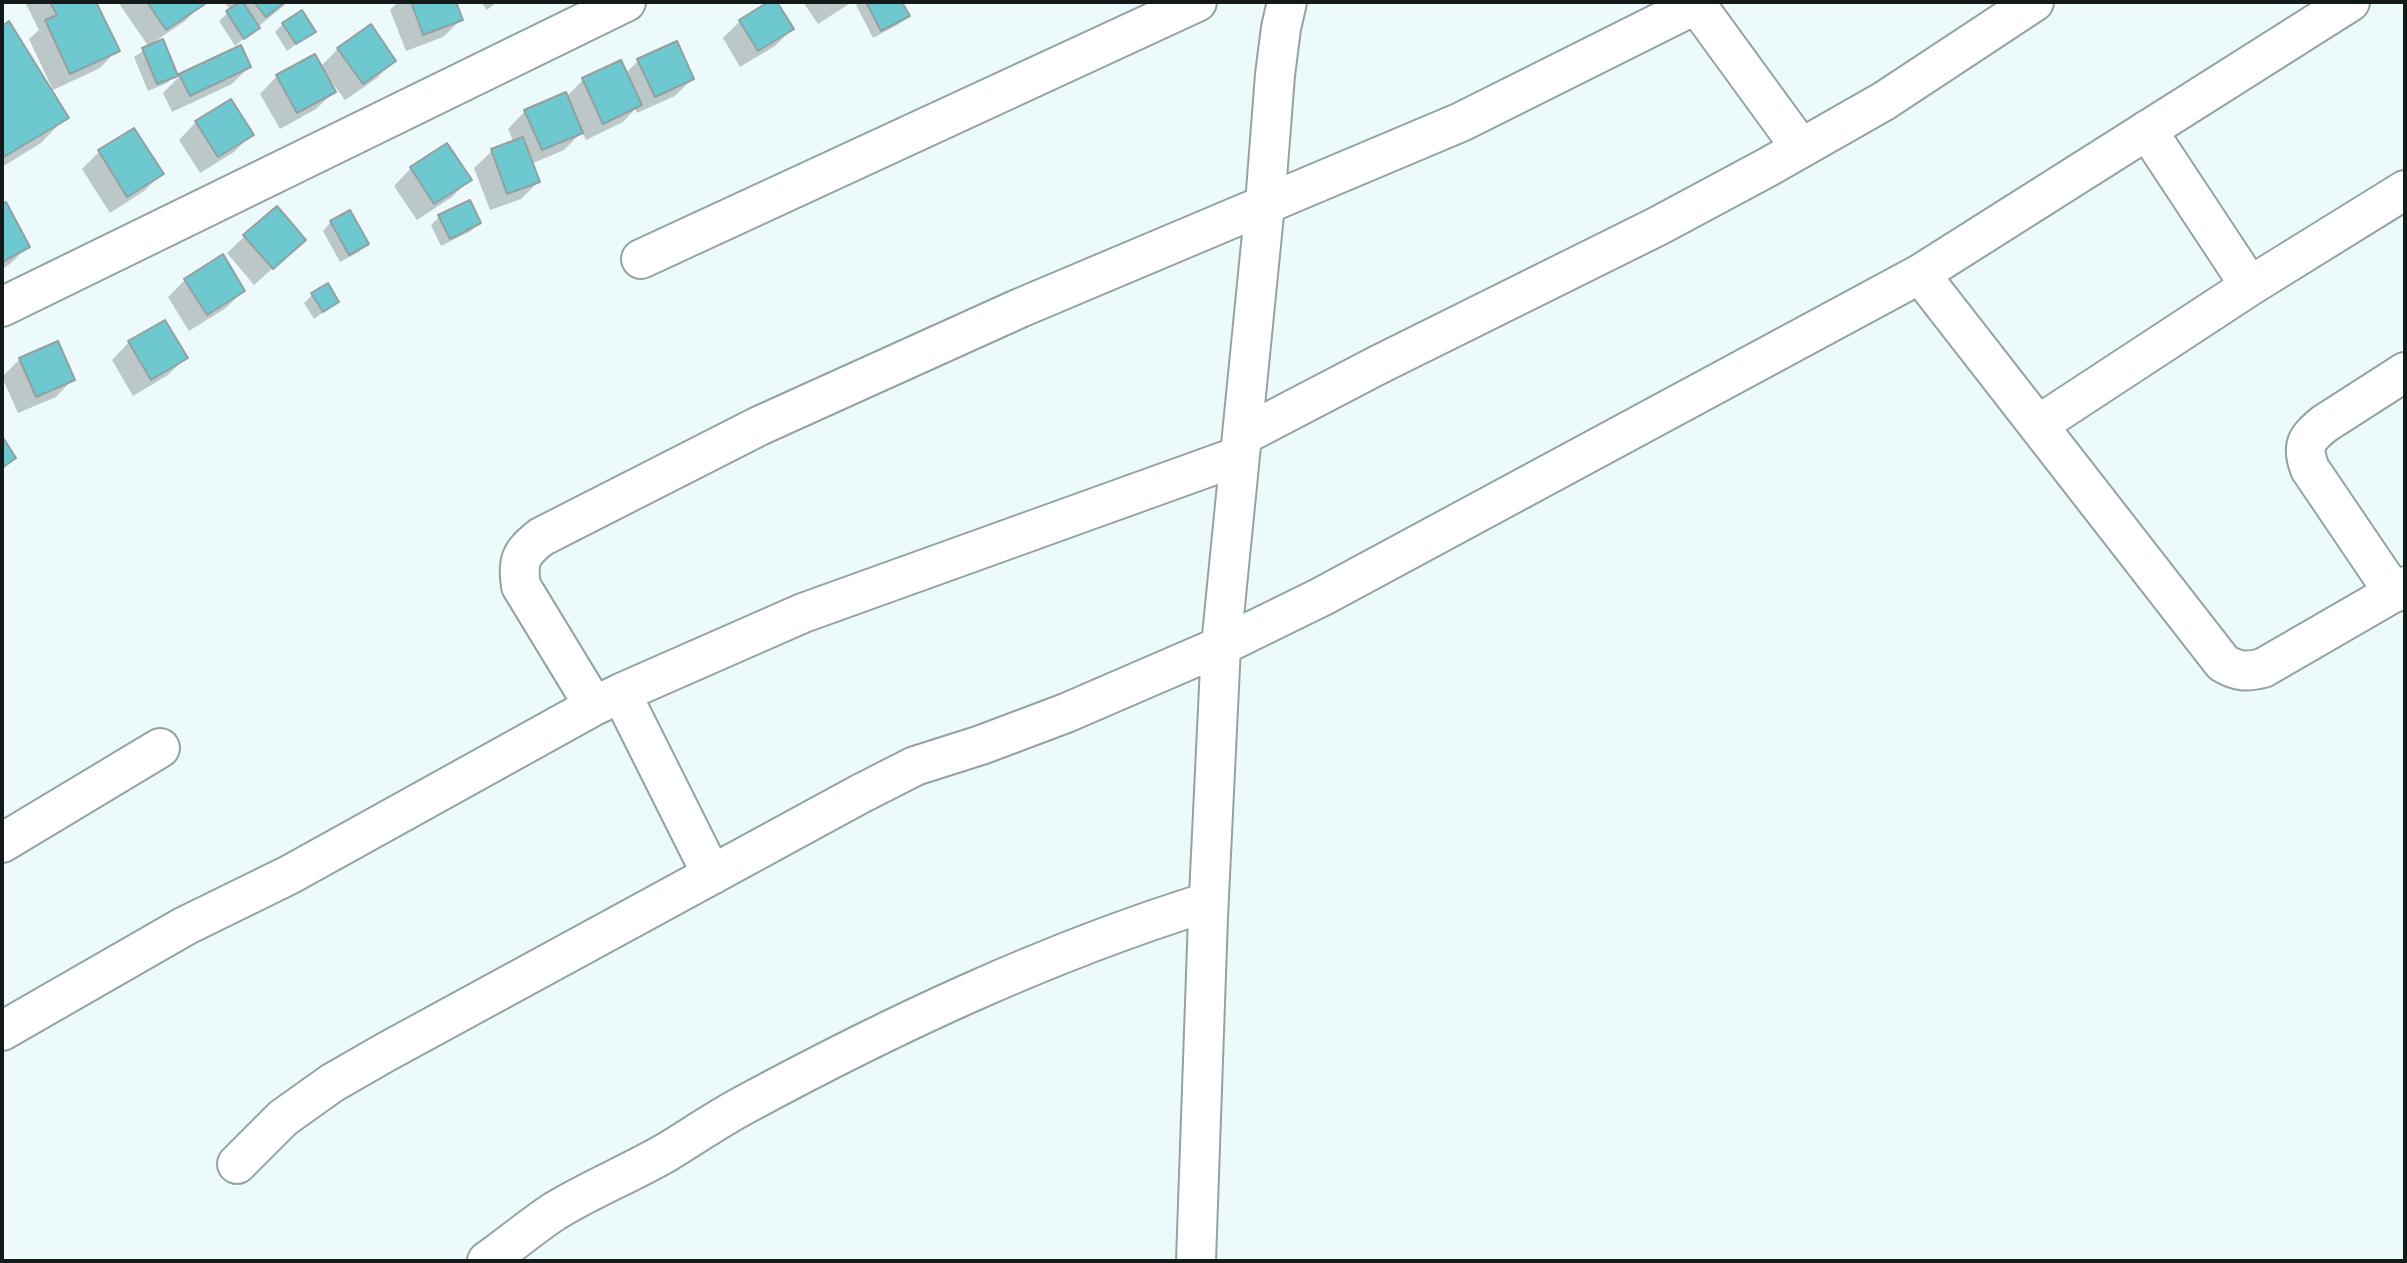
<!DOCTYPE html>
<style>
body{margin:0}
#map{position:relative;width:2407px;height:1263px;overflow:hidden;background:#ecfafb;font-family:Helvetica,sans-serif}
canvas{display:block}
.frame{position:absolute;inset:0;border:4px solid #141919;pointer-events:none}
</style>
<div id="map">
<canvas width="2407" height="1263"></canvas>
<div class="frame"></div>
</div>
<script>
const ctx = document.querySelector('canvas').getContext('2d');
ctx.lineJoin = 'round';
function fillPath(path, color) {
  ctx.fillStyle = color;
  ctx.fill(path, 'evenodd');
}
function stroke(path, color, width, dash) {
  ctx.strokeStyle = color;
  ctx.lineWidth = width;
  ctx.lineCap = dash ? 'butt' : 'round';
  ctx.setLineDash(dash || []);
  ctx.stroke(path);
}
fillPath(new Path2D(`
 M 25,2 L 94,2 L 117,50 L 100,68 L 53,90 L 29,39 L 39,30 Z
 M 118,2 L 203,3 L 185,21 L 151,44 L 176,75 L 167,83 L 148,91 L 134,57 L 149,47 Z
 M 224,2 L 288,2 L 235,46 L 219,21 L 231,10 Z
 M 398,2 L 454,2 L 461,20 L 443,37 L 406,51 L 390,10 Z
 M 481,2 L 497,2 L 487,10 Z
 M 771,2 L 775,2 L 792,29 L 775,46 L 740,67 L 723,38 L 740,21 Z
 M 803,2 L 852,2 L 818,24 Z
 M 859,2 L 900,2 L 907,16 L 899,24 L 873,38 L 856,5 Z
 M 9,23 L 66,117 L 41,143 L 2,167 L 2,28 Z
 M 283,24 L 314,31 L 287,51 L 275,32 Z
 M 676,43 L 692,79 L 675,96 L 637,113 L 635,109 L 623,122 L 586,140 L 582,132 L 564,150 L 531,164 L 538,182 L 521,199 L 490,210 L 474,168 L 492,151 L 514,143 L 508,129 L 525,111 L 566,97 L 583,80 L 620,63 L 625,74 L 638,61 Z
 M 338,49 L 394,60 L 377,78 L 345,100 L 328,77 L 326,78 L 334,92 L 316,109 L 280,129 L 260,94 L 277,76 L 320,67 Z
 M 249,67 L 232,84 L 172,112 L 163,93 L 180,76 Z
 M 196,122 L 252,134 L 234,152 L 200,173 L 179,140 Z
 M 99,152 L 161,174 L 144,191 L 110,213 L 82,169 Z
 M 411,168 L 469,180 L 452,197 L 417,220 L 394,186 Z
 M 5,204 L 27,247 L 10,264 L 2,269 L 2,206 Z
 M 439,217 L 479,223 L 471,231 L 441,246 L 431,225 Z
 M 331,222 L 367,243 L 359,252 L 340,262 L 323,231 Z
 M 245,236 L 304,240 L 254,285 L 227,253 Z
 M 185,280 L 243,291 L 226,308 L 189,331 L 168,297 Z
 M 312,295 L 337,302 L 314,319 L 304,303 Z
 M 129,342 L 185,358 L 168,375 L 133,396 L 112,360 Z
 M 20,359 L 73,379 L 56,397 L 18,413 L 2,377 Z`), '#0003');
const building = new Path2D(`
 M 50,2 L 96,2 L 120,51 L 70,74 L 45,20 L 57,15 Z
 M 147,2 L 204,2 L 205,4 L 166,30 Z
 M 240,2 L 243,2 L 260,28 L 244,39 L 226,11 Z
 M 254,2 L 285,2 L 266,17 Z
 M 411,2 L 456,2 L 463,20 L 423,35 Z
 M 768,2 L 777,2 L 794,29 L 758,51 L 739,20 Z
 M 866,2 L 902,2 L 910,16 L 881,31 Z
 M 302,10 L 316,32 L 296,44 L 282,23 Z
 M 9,21 L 69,118 L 2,158 L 2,26 Z
 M 371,24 L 396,61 L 363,84 L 337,48 Z
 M 163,39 L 178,76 L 157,84 L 142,48 Z
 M 677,41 L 694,79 L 655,97 L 637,59 Z
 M 241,45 L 251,67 L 190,96 L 179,74 Z
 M 315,54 L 336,92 L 297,113 L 276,75 Z
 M 621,60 L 642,105 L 603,124 L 582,78 Z
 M 566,92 L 583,133 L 542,150 L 524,110 Z
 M 231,99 L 254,135 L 218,157 L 195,121 Z
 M 134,128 L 164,174 L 127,197 L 98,150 Z
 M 523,137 L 540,182 L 507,194 L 491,149 Z
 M 447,143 L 472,180 L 434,204 L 410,167 Z
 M 470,200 L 481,223 L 450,239 L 438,215 Z
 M 6,202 L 30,247 L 2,262 L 2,204 Z
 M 277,206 L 306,240 L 273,269 L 243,235 Z
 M 350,210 L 369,244 L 349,255 L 330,221 Z
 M 223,254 L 245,291 L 207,315 L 184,279 Z
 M 328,283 L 339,302 L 323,312 L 311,293 Z
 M 165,320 L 188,358 L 151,380 L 128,341 Z
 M 58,341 L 75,380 L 36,397 L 19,358 Z
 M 2,436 L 16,458 L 2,468 Z`);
fillPath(building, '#6dc8cf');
stroke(building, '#93a0a1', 2);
const minor = new Path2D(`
 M 1696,4 L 1801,148
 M 2147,130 L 2250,286
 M 641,259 L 1197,2
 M 1920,274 L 2223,663 C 2238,672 2247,672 2263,668 L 2405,586
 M 2,307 L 626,2
 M 2038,425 L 2250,286 L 2405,190
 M 1242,436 L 1378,365 L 1658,226 L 1768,167 L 1884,101 L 2034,2
 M 2394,593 L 2310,469 C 2301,446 2306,439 2324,424 L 2405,372
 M 621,693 L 712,875
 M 594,706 L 521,586 C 517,560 521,553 541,537 L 759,426 L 1020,308 L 1461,122 L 1701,2
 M 2,843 L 160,748
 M 2,1031 L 185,926 L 289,875 L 594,706 L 621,693 L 803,613 L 1239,456
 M 237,1164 L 283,1118 L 332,1083 L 386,1052 L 860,794 L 915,766 L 981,745 L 1066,713 L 1221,646 L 1321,597 L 1920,274 L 2350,2
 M 487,1261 C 510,1245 532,1226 555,1211 C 591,1189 631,1173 667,1152 C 693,1136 718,1119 744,1105 C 892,1025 1047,952 1208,902
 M 1196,1261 L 1208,917 L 1221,646 L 1265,204 L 1275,75 L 1281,28 L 1287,2`);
stroke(minor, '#95a2a3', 42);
stroke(minor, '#fff', 38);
</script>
